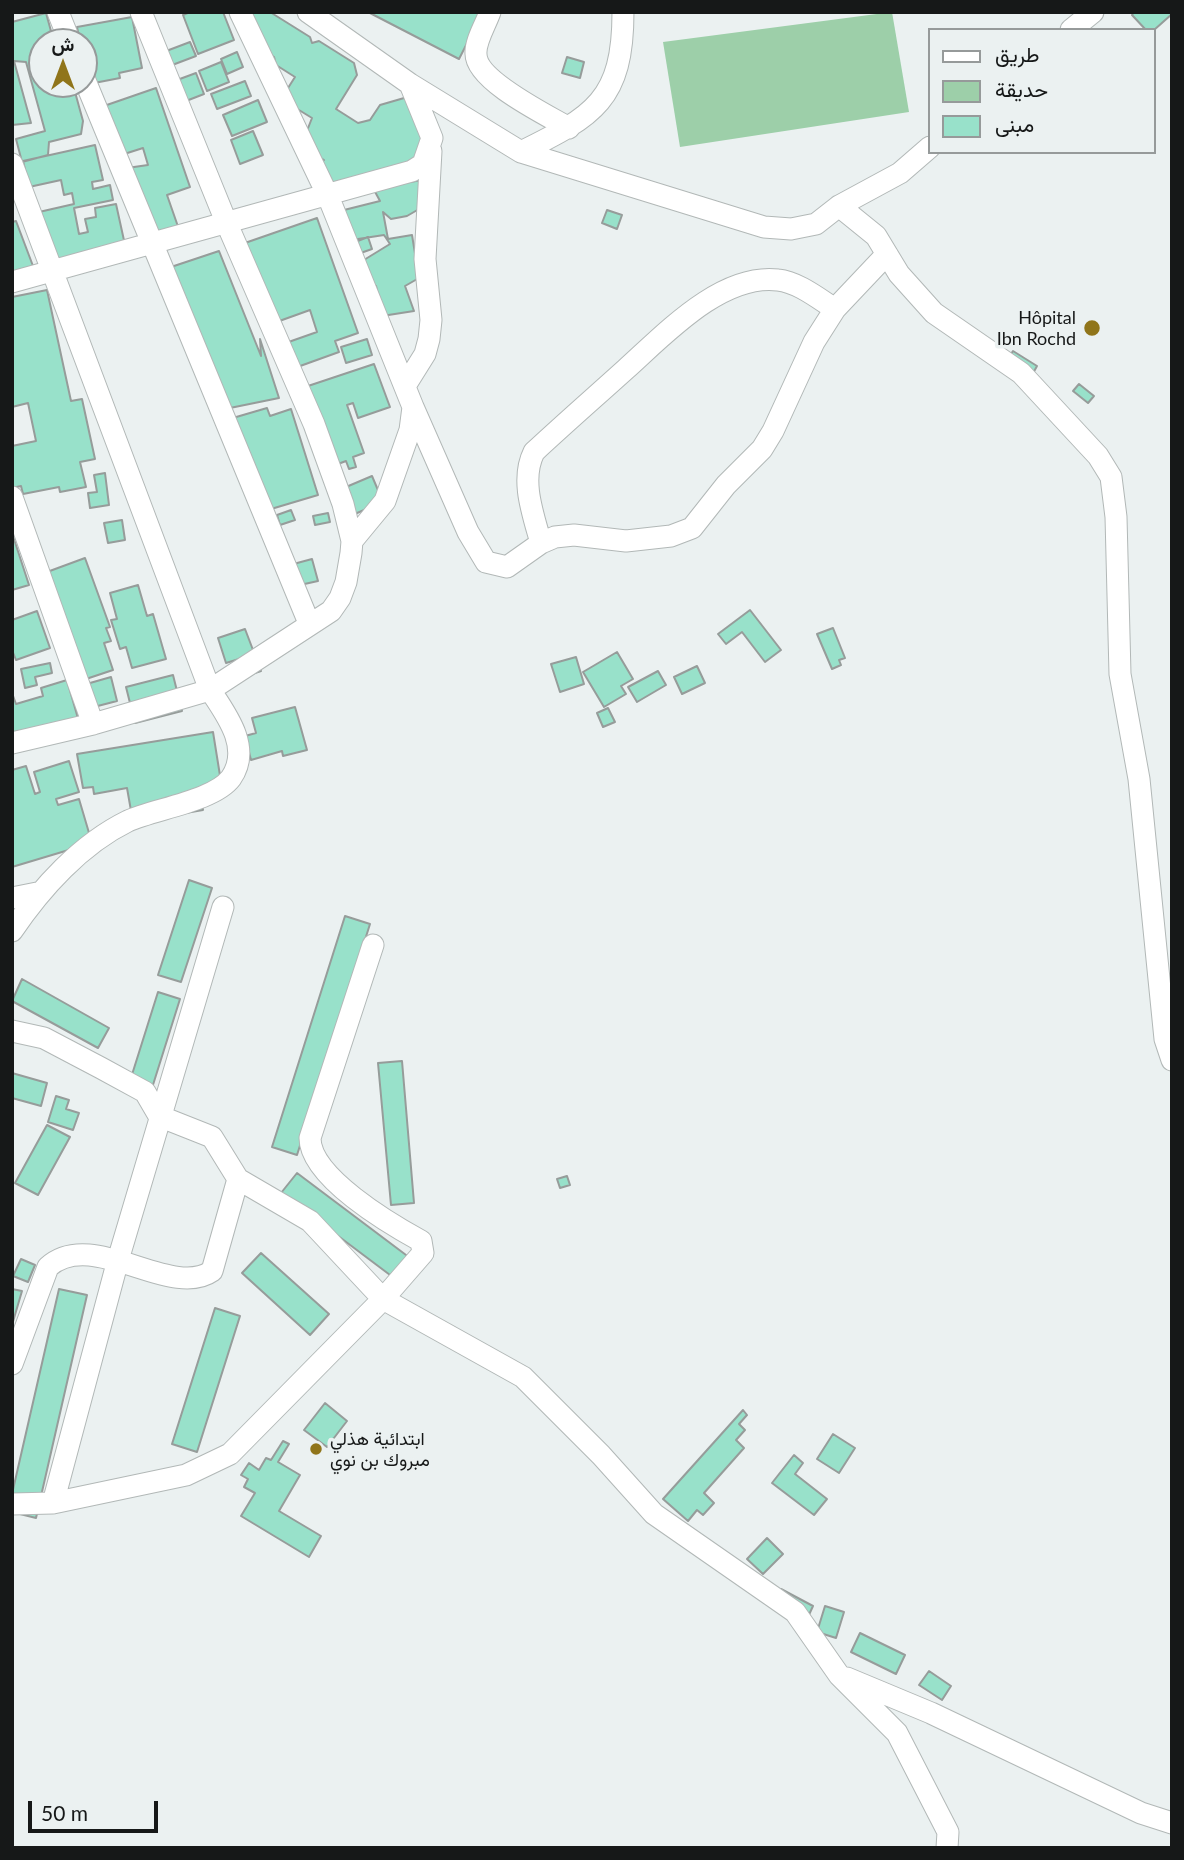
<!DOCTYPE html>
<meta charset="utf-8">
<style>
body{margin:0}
#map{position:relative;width:1184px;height:1860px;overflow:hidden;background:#ebf1f1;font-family:Lato,Vazirmatn,sans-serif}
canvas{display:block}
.frame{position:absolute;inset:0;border:14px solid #161818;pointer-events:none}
.legend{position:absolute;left:928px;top:28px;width:228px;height:126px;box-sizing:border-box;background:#ebf1f1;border:2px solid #969a9a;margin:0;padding:9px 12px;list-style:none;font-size:21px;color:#161818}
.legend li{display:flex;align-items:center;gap:14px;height:35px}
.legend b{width:35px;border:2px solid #969a9a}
.north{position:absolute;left:28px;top:28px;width:70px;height:70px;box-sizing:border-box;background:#ebf1f1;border:2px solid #969a9a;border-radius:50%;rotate:0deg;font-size:19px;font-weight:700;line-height:28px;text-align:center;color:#161818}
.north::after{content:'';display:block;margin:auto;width:24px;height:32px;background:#90751a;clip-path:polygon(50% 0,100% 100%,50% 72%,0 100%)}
.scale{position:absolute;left:28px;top:1801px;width:130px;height:32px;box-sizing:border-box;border:4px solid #161818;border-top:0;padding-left:9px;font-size:21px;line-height:24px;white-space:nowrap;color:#161818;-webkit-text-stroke:5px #ebf1f1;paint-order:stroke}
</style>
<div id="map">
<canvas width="1184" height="1860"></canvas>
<div class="frame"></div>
<ul class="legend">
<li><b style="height:9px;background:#fff"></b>طريق</li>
<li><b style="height:19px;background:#9dcfa9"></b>حديقة</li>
<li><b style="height:19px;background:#98e1ca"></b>مبنى</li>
</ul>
<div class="north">ش</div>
<div class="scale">50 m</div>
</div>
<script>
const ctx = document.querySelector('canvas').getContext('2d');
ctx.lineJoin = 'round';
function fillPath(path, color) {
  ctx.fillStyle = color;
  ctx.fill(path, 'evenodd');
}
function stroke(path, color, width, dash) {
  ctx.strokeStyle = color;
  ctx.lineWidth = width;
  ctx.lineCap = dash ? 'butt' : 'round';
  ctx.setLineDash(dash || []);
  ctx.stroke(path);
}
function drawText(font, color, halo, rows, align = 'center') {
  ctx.font = font + ' Lato,Vazirmatn,sans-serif';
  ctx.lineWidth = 7;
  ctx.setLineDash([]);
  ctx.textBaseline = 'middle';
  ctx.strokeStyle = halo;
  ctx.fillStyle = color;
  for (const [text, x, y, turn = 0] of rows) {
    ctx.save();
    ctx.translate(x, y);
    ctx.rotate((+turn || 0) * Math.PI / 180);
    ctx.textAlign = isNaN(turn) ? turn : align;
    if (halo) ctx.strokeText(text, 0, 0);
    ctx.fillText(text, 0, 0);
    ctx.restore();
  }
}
fillPath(new Path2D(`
 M 892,12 L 909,112 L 680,147 L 663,42 Z`), '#9dcfa9');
const building = new Path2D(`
 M 190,12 L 223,12 L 234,40 L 198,54 L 183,15 Z
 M 251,12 L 270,12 L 310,37 L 312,43 L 319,41 L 354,63 L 357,75 L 336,109 L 358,123 L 370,120 L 380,105 L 411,96 L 426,147 L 418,161 L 319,205 L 308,165 L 324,160 L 301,146 L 312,118 L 281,99 L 295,77 L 276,65 L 274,57 L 262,49 Z
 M 368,12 L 483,12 L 459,59 Z
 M 1134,12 L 1172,12 L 1172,14 L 1154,30 L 1146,30 L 1132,15 Z
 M 46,13 L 54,42 L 42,42 L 42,84 L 69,84 L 68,91 L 75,92 L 83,121 L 81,134 L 49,142 L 48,155 L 22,162 L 16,139 L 45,131 L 26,62 L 14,61 L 31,123 L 12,125 L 12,22 Z
 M 132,17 L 142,68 L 119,73 L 120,78 L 89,84 L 84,42 L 80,42 L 77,27 Z
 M 190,42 L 196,56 L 167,67 L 161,53 Z
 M 237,52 L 243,67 L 227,74 L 221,59 Z
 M 567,57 L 584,62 L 580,78 L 562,73 Z
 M 221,62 L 229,82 L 207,91 L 199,71 Z
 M 196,73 L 204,94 L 186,101 L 177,80 Z
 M 245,81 L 251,96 L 217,109 L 211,94 Z
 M 156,88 L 190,187 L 167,195 L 182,238 L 154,248 L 127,168 L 148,165 L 143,148 L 118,156 L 101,107 Z
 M 258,100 L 267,122 L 232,136 L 223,115 Z
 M 253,131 L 263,155 L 240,164 L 231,140 Z
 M 95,145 L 103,180 L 92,182 L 93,189 L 110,185 L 113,200 L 74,208 L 79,234 L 88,232 L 85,219 L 96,217 L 95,208 L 116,204 L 127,254 L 52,270 L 39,212 L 74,204 L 72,193 L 64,195 L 61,180 L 29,187 L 23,161 Z
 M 422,180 L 426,205 L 407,216 L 391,219 L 383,212 L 388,239 L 412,235 L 419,278 L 405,286 L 414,311 L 382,316 L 376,286 L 363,289 L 359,263 L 390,244 L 384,235 L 345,241 L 340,211 L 380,201 L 373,188 Z
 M 607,210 L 622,215 L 617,229 L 602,223 Z
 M 317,218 L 358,333 L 335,341 L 339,352 L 289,370 L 280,345 L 317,332 L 310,310 L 271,324 L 242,244 Z
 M 16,221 L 33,266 L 12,272 L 12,222 Z
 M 368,237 L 372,249 L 355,255 L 350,244 Z
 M 219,251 L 261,356 L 260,339 L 279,398 L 225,409 L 171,267 Z
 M 47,290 L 71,401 L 82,399 L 95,459 L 80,462 L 86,487 L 60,492 L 59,487 L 23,494 L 21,486 L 12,488 L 12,446 L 36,441 L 28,403 L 12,407 L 12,297 Z
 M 367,339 L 372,355 L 346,363 L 341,347 Z
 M 1013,351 L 1037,366 L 1031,377 L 1006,361 Z
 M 374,364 L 390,407 L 358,418 L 353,403 L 347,405 L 364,453 L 353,457 L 356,467 L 349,469 L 346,461 L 330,467 L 302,388 Z
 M 1079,384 L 1094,396 L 1088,403 L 1073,391 Z
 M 267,408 L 270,416 L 291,409 L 318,495 L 261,512 L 226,420 Z
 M 105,473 L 109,505 L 90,508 L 88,493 L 97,492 L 94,475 Z
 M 372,476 L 383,502 L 350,516 L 339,490 Z
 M 291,510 L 295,520 L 280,525 L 277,515 Z
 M 328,513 L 330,522 L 315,525 L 313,516 Z
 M 122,520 L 125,540 L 108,543 L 104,523 Z
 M 12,533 L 29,585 L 12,590 Z
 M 85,558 L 110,627 L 106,628 L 111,641 L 104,643 L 113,670 L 86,679 L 47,572 Z
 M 312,559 L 318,581 L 291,587 L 286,566 Z
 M 138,585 L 147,616 L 153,614 L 166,659 L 132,668 L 126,647 L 120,649 L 111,620 L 117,619 L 110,593 Z
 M 750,610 L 781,650 L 765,662 L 742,632 L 726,644 L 718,634 Z
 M 37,611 L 50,648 L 16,660 L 12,650 L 12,620 Z
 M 833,628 L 845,658 L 839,660 L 841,665 L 832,669 L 817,634 Z
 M 245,629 L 261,671 L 234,680 L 240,664 L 239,659 L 226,663 L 218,638 Z
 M 617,652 L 633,679 L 621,686 L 626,694 L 604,707 L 583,672 Z
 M 576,657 L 584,684 L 560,692 L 551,664 Z
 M 50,663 L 52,673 L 35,677 L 37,685 L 25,688 L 21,669 Z
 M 697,666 L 705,683 L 682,694 L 674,677 Z
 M 658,671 L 666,685 L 637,702 L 628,687 Z
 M 173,675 L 182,711 L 135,723 L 126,687 Z
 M 111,677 L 117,701 L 90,708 L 83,685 Z
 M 67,680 L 79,722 L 12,738 L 12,693 L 16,704 L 43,696 L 41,688 Z
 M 295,707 L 307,750 L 283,756 L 282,751 L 251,760 L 245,736 L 256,733 L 252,718 Z
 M 608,708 L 615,722 L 603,727 L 597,713 Z
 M 213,732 L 222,788 L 200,792 L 203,810 L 133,822 L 127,788 L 94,794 L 93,787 L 83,788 L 77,754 Z
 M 69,761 L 79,792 L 56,799 L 58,805 L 79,799 L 92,843 L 12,867 L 12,770 L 26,766 L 35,794 L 40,792 L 34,772 Z
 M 189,880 L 212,888 L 181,982 L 158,975 Z
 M 345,916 L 370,924 L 297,1155 L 272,1147 Z
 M 22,979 L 109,1028 L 98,1048 L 12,1001 Z
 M 158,992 L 180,999 L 152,1088 L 130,1081 Z
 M 402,1061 L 414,1203 L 391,1205 L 378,1063 Z
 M 12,1073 L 47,1083 L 41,1106 L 12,1098 Z
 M 56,1096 L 69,1100 L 66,1109 L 79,1113 L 73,1130 L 48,1122 Z
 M 47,1125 L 70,1137 L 38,1195 L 15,1183 Z
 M 297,1173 L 414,1261 L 398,1281 L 281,1193 Z
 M 567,1176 L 570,1185 L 560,1188 L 557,1179 Z
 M 261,1253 L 329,1314 L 310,1335 L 242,1273 Z
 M 21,1259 L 35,1265 L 28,1282 L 13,1276 Z
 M 12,1289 L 22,1291 L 12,1325 Z
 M 59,1289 L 87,1295 L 36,1518 L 12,1512 L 12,1494 Z
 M 215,1308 L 240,1316 L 197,1452 L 172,1444 Z
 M 325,1403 L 347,1421 L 327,1447 L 304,1430 Z
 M 743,1410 L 747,1415 L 739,1424 L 745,1430 L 736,1440 L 744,1448 L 704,1493 L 714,1503 L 703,1515 L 697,1510 L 688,1521 L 663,1499 Z
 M 833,1434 L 855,1448 L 839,1473 L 817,1459 Z
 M 283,1441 L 289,1444 L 278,1462 L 300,1475 L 279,1511 L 321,1536 L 309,1557 L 241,1516 L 255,1493 L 244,1487 L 248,1479 L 241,1475 L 249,1463 L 259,1470 L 266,1458 L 271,1460 Z
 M 794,1455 L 803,1463 L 795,1474 L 827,1499 L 814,1515 L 772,1483 Z
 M 767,1538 L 783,1554 L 763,1574 L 747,1559 Z
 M 781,1589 L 813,1606 L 808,1617 L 775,1600 Z
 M 825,1606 L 844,1612 L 836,1638 L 817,1632 Z
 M 860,1633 L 905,1655 L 896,1674 L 851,1652 Z
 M 929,1671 L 951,1686 L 942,1700 L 919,1685 Z`);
fillPath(building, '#98e1ca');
stroke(building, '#969c9a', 2);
const minor = new Path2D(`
 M 58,12 L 70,42
 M 240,12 L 328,196 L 413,407 L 410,430 L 385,501 L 352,541
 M 308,12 L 410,84 L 521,152 L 764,227 L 791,229 L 816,224 L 839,206 L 900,173 L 930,147
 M 490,12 C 486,24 475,41 476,54 C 476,81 547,115 569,128
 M 1071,30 L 1093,12
 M 84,78 L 309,623
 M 521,152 C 594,116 623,100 623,12
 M 12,164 L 210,690 C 226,714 252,748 231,778 C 214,801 154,809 128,821 C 81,844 41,888 12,931
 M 839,206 L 876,236 L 899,274 L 934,313 L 1021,373 L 1098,456 L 1111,477 L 1116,517 L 1120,674 L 1139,779 L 1165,1039 L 1172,1060
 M 12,282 L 412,171 L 423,164 L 432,138 L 410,84
 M 405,386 L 425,354 L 429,339 L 431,320 L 425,259 L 431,151
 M 413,407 L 468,532 L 486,562 L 507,567 L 541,543 L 555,537 L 574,535 L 626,541 L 671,536 L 692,528 L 726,485 L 762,449 L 773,431 L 814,342 L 835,309 L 887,254
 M 12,497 L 93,724
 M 541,543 C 533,514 520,480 534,452 C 564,424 595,397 626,369 C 664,335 721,273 778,280 C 798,282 819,299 835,309
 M 12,743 L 93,724 L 210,690 L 331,611 L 340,598 L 346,582 L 351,553 L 352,541 L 343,504 L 314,424 L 227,224 L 141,12
 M 12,898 L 37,893
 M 12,1031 L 44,1038 L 101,1068 L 145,1092 L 159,1116 L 212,1137 L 238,1179 L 310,1221 L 383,1299 L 523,1377 L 601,1455 L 654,1514 L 795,1612 L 839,1675 L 897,1733 L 948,1832 L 947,1848
 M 12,1364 L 48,1267 C 92,1227 171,1300 212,1271 L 238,1179
 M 53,1503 L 118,1260 L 223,907
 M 12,1504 L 53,1503 L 186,1475 L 230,1454 L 383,1299 L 423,1253 L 421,1241 C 390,1224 310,1177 310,1138 L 373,945
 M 847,1678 L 931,1713 L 1141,1813 L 1172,1823`);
stroke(minor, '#b2b8b7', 23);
stroke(minor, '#fff', 21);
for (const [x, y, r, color] of [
 [1092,328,9,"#90751a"],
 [316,1449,7,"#90751a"]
]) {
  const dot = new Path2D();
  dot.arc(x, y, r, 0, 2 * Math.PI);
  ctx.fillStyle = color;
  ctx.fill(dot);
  stroke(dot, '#ebf1f1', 2.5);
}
drawText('18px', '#161818', '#ebf1f1', [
 ["Hôpital",1076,318],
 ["Ibn Rochd",1076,339],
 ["ابتدائية هذلي",330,1439,"left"],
 ["مبروك بن نوي",330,1460,"left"]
], 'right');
</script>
